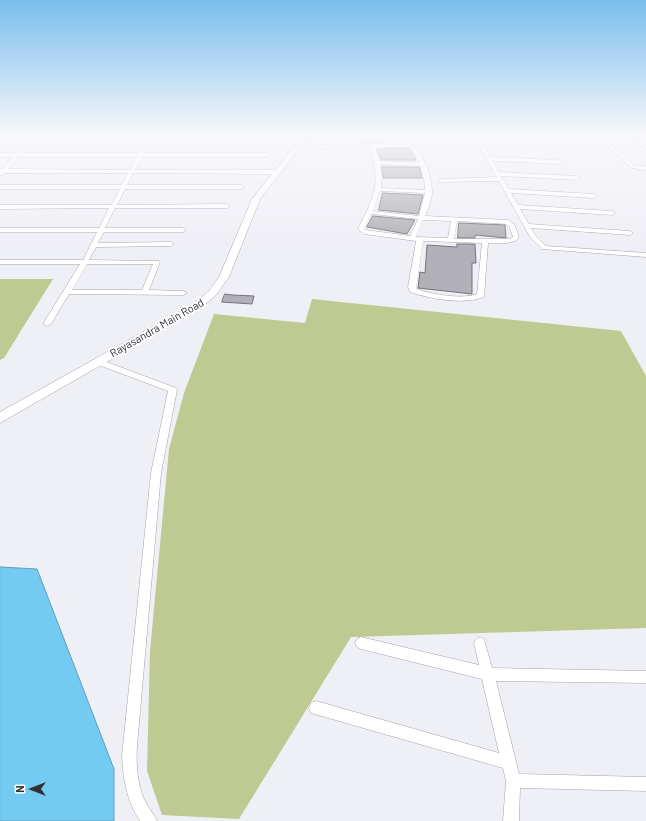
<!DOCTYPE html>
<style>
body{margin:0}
#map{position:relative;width:646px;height:821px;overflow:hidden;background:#efeff6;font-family:Barlow,sans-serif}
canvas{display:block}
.north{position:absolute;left:12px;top:769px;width:40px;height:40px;-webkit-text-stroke:3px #fdfdff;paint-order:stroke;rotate:270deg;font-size:11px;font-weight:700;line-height:16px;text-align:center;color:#323234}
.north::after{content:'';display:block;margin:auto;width:14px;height:18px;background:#323234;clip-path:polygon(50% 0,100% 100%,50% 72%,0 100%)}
</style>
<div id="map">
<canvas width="646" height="821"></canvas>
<div class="north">N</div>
</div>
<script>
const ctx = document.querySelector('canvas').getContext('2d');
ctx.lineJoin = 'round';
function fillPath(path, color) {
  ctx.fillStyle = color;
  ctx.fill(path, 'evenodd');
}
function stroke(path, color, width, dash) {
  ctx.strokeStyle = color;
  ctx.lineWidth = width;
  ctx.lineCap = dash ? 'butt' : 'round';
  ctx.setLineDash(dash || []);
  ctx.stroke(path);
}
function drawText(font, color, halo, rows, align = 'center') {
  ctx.font = font + ' Barlow,sans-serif';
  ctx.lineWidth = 4;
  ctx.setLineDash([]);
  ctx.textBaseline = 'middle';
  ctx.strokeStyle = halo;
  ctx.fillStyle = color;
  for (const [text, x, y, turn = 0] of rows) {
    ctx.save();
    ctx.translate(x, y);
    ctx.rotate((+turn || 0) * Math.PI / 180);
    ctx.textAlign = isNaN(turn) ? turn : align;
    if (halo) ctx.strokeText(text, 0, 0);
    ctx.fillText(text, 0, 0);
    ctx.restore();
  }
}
fillPath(new Path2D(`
 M 0,279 L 53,279 L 4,358 L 0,360 Z
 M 312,299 L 621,331 L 646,376 L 646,628 L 351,637 L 239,819 L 162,815 L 147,771 L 150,651 L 169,449 L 184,393 L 214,314 L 305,323 Z`), '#bfc992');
const water = new Path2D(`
 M 0,567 L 37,569 L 114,769 L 114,821 L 0,821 Z`);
fillPath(water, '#74cbf1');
stroke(water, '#609db8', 1);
const building = new Path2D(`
 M 394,148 L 409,148 L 416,160 L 381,160 L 377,150 Z
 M 382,167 L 419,167 L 422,178 L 384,178 Z
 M 383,193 L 423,195 L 418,214 L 379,210 Z
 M 373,216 L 415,220 L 407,234 L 367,227 Z
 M 459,223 L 505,225 L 506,238 L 475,235 L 475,238 L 458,238 Z
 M 457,244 L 475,244 L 476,263 L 472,263 L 472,294 L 418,288 L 420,272 L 425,273 L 427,245 L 457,247 Z
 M 225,294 L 232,295 L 254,296 L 252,304 L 222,302 Z`);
fillPath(building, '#b0b0b6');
stroke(building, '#737379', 1);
const street = new Path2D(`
 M 34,134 L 282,135 L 284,136 L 282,137 L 154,137 L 144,153 L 266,153 L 269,155 L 266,157 L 143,157 L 135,170 L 277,170 L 280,172 L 277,174 L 133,173 L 127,185 L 241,185 L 244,187 L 241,189 L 125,189 L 117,205 L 227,204 L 230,206 L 227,208 L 115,208 L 105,228 L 183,228 L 186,230 L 183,232 L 104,232 L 98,243 L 171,242 L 174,244 L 171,246 L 96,247 L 89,260 L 159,261 L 160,262 L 149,290 L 183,291 L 187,293 L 183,295 L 69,294 L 51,324 L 47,326 L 43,324 L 80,264 L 0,264 L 0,260 L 83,260 L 97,232 L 0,232 L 0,228 L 99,228 L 109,208 L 0,209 L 0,205 L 111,205 L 120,189 L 0,189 L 0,185 L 121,185 L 128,173 L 5,173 L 3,175 L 0,175 L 0,169 L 2,169 L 13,157 L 0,157 L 0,153 L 16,153 L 30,137 L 0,137 L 0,135 ZM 36,137 L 149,137 L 139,153 L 22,153 ZM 19,157 L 137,157 L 130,170 L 8,169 ZM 87,264 L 153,264 L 142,290 L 72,290 Z
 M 380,134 L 384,134 L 392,144 L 414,145 C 424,157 432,176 432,192 C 432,199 428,209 425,216 L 508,220 L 515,225 L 519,238 C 511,245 499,243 488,243 L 484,297 C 463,305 431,299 410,292 L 408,287 L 416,241 L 364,234 L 358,229 C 375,194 381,186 370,147 L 301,143 L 299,142 L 301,141 L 372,144 L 387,144 ZM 375,147 L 411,147 L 419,162 L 379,161 ZM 380,165 L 420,166 L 424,178 L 425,190 L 381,188 L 382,177 ZM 380,191 L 425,193 L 419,216 L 373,211 ZM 371,214 L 418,219 L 410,236 L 366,230 L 364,229 ZM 423,220 L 451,221 L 448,238 L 416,237 ZM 457,221 L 506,224 L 509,226 L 513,237 L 509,239 L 454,239 ZM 423,241 L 482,243 L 477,294 C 462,300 431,294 416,289 Z
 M 473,134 L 477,134 L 491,157 L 558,160 L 561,162 L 558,164 L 493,161 L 499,172 L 577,176 L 580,178 L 577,180 L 501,176 L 509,189 L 594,194 L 597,196 L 594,198 L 511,193 L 518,205 L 612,211 L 615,213 L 612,215 L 520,209 L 529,224 L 630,231 L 633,233 L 630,235 L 531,228 L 536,236 L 546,246 L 646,253 L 646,257 L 542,249 L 530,237 L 499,181 L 440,182 L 440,180 L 442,179 L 497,177 Z
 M 626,134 L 631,134 L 646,145 L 646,149 Z
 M 597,135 L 601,135 L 635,166 L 646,166 L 646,170 L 632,168 L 597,137 Z
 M 99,359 L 176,388 L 177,390 L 161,473 L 137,746 C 136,763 137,783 144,799 C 148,807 153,813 157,821 L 140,821 C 127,802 123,779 122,756 L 151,473 L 168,391 L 96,364 L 95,362 L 96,360 Z
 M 361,637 L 479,665 L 474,643 L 476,639 L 480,637 L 484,639 L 492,668 L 646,671 L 646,683 L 496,681 L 519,774 L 646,777 L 646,791 L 520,788 L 519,821 L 503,821 L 506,781 L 503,768 L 311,713 L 309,708 L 311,703 L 316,701 L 499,753 L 482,679 L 361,649 L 357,647 L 355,643 L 357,639 Z`);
const secondary = new Path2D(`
 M 304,134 L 311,134 L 260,199 L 229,277 L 216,295 L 201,308 L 0,423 L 0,412 L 193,304 L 209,291 L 219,277 L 252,199 Z`);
stroke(street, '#a2a2a8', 1);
stroke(secondary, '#a2a2a8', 1);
fillPath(street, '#fff');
fillPath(secondary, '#fff');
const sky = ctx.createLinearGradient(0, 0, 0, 249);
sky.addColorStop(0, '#79bdec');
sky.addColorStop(0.54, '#f8f8fb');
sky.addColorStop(1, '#f8f8fb00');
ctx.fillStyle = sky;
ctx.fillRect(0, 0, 646, 249);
drawText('11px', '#323234', '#fdfdff', [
 ["Rayasandra Main Road",157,328,-30]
]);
</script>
